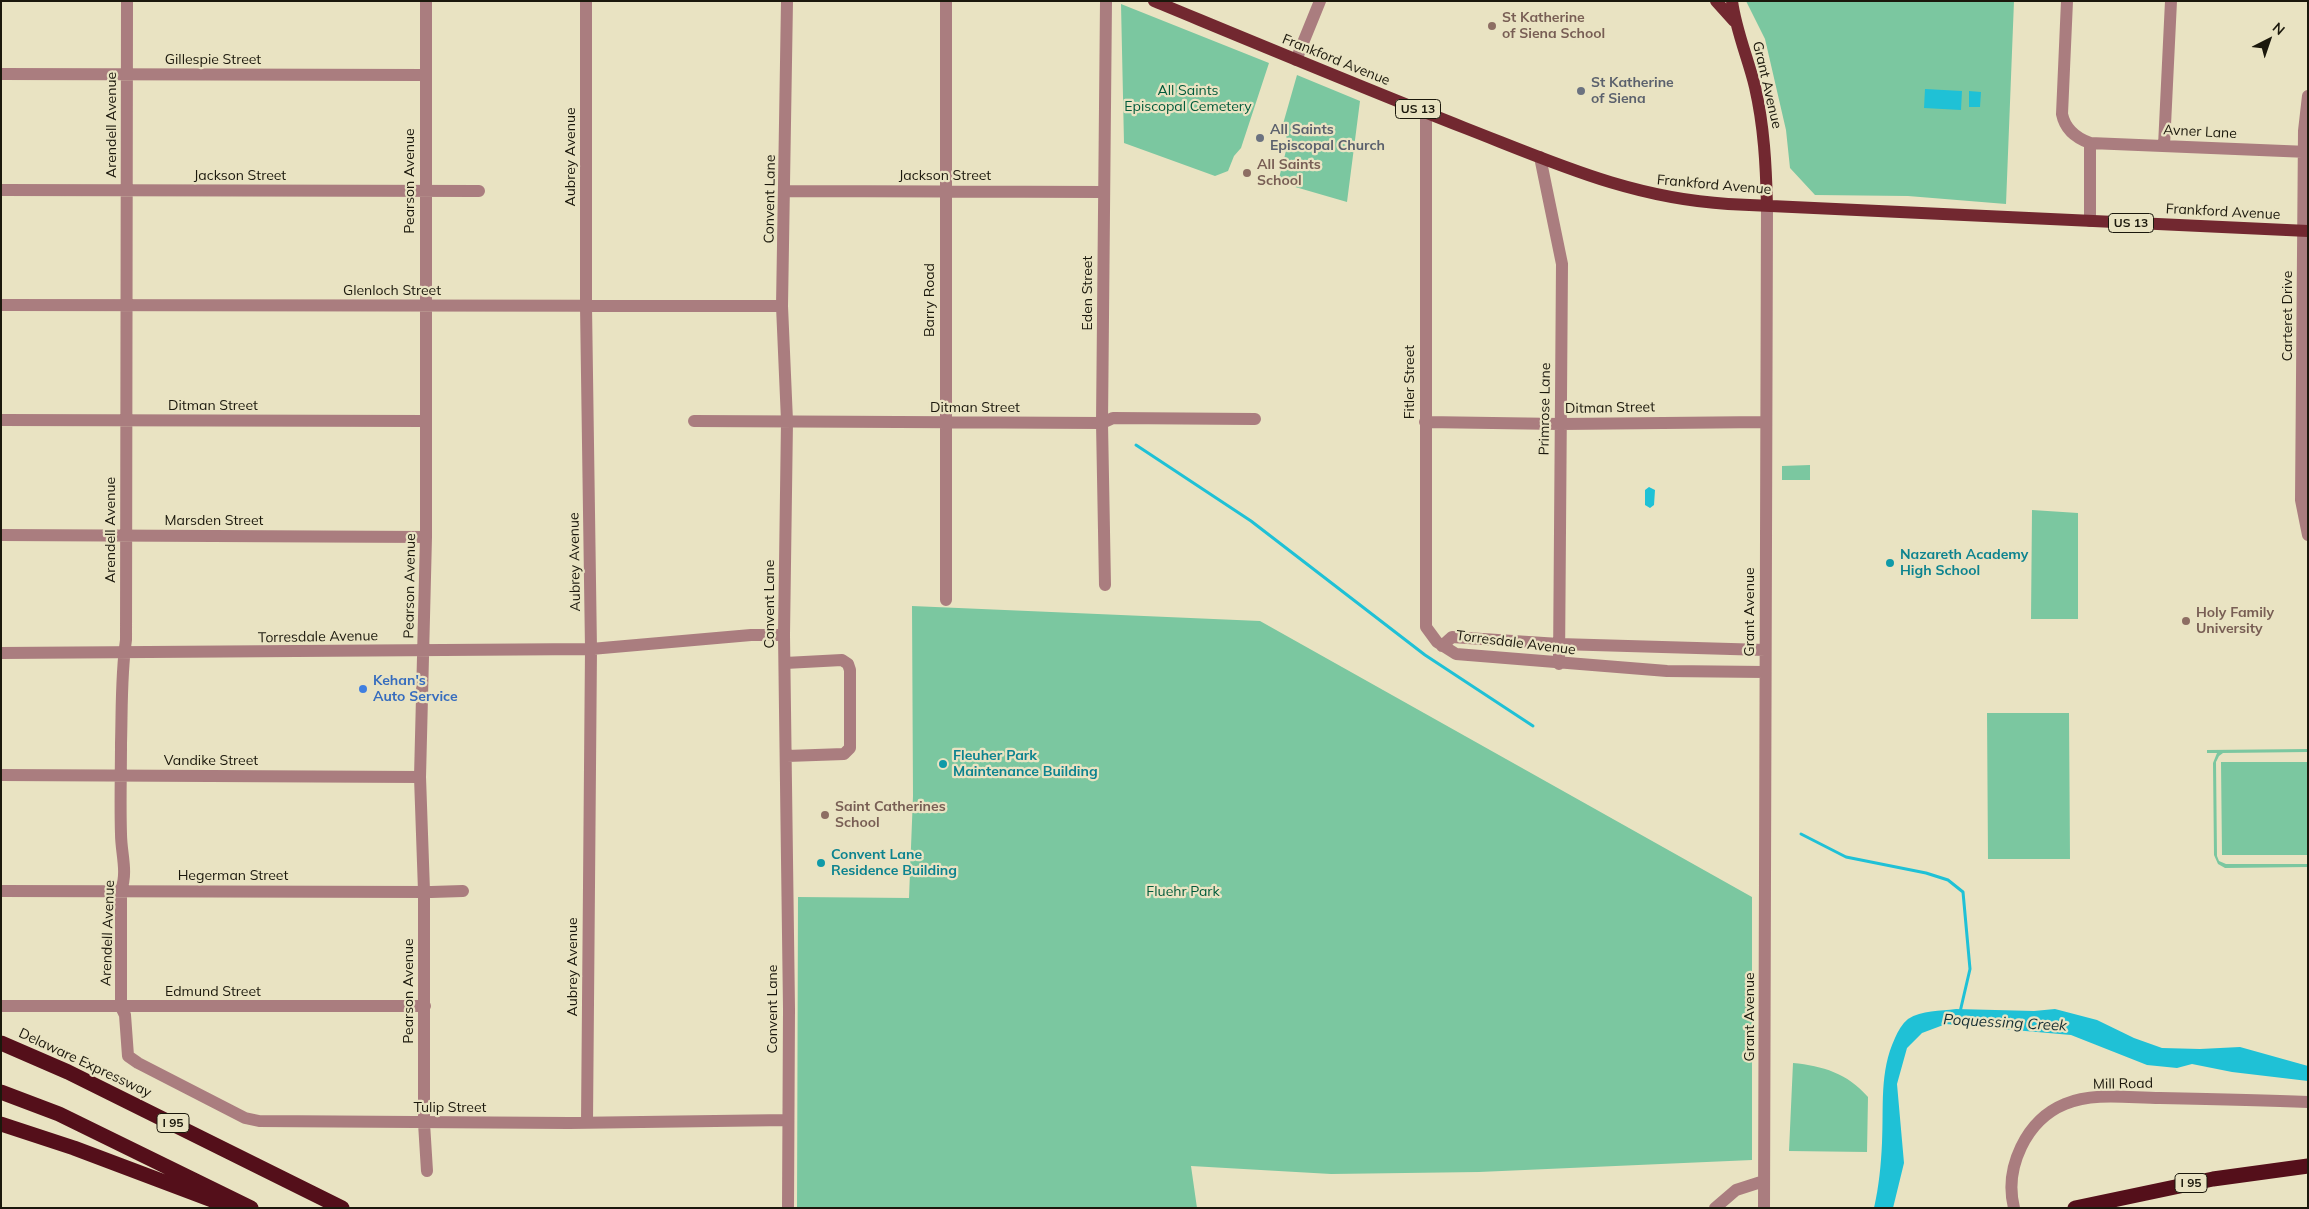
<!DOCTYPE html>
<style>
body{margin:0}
#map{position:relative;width:2309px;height:1209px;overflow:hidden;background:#e9e3c2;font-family:Mulish,sans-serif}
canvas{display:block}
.frame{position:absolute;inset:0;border:2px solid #1b180c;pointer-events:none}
.north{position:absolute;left:2244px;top:15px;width:50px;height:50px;-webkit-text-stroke:4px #e9e3c2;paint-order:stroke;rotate:41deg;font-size:14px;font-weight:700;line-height:20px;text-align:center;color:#1b180c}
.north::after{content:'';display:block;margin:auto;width:18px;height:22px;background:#1b180c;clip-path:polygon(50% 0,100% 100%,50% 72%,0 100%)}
</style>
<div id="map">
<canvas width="2309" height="1209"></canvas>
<div class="frame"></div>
<div class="north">N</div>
</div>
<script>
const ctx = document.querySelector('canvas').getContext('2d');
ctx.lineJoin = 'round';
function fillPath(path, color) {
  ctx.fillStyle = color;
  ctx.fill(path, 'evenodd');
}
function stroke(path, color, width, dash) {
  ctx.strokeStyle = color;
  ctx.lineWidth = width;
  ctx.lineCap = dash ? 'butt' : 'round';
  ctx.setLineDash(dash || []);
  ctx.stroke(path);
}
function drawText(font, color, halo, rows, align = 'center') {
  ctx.font = font + ' Mulish,sans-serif';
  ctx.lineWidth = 4.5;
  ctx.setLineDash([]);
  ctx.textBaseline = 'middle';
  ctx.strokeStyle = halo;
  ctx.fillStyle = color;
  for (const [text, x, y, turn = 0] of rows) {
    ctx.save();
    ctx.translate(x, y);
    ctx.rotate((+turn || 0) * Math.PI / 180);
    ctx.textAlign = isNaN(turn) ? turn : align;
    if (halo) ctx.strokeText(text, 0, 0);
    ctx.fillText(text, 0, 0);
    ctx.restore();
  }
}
fillPath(new Path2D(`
 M 1746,1 L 2014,1 L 2006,204 L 1908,196 L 1815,195 L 1790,168 L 1786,130 L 1765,39 Z
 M 1121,4 L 1269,63 L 1241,148 L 1234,156 L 1228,171 L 1215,176 L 1124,143 Z
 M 1297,75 L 1360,101 L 1347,202 L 1278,182 L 1288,143 L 1283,124 Z
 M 1810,465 L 1810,480 L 1782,480 L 1782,466 Z
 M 2032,510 L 2078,513 L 2078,619 L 2031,619 Z
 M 912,606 L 1260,621 L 1752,897 L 1752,1160 L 1479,1172 L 1331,1174 L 1191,1166 L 1197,1208 L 797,1208 L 798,897 L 909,898 L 913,796 Z
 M 1987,713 L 2069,713 L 2070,859 L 1988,859 Z
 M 2308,749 L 2308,752 L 2223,753 L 2219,756 L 2216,762 L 2217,856 L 2219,861 L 2226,864 L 2308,864 L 2308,867 L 2225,868 L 2218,864 L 2214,855 L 2213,763 L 2217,753 L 2207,753 L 2207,750 Z
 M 2221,762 L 2308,762 L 2308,855 L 2222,855 Z
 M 1793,1063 C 1823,1066 1847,1073 1868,1097 L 1867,1152 L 1789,1151 Z`), '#7bc7a0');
fillPath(new Path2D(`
 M 1925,89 L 1962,91 L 1961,110 L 1924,108 Z
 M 1969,91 L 1981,92 L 1980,107 L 1969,107 Z
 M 1649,487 L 1655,490 L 1654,505 L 1650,508 L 1645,505 L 1645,490 Z
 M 1956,1009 L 2034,1011 L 2055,1009 L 2097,1020 L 2134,1038 L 2162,1048 L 2200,1049 L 2240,1047 L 2308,1066 L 2308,1081 L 2232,1072 L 2192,1064 L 2177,1068 L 2147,1065 L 2071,1035 L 1946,1024 L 1922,1033 L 1907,1048 L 1897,1084 L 1904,1163 L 1893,1208 L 1874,1208 C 1879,1186 1881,1165 1882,1143 C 1884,1107 1879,1072 1895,1038 C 1898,1031 1902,1024 1908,1019 C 1922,1010 1940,1011 1956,1009 Z`), '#1fc1d6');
stroke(new Path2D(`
 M 1136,445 L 1251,521 L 1425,655 L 1533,726
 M 1801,834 L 1846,857 L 1926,873 L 1948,880 L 1963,892 L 1970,969 L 1960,1012`), '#1fc1d6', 3);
stroke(new Path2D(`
 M 127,1 L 126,640 C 121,674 122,708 121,743 C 121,773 120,804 121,834 C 121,853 128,872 121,890 L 121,1007 L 125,1015 L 128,1056 L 138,1063 L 245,1118 L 259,1121 L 569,1123 L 788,1120
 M 426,1 L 426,537 L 420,777 L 424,891 L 424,1123 L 427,1171
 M 586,1 L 586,306 L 591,649 L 587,1122
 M 787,1 L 782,306 L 787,421 L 784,635 L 789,1009 L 788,1208
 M 2067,1 L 2062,114 C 2065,129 2076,138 2090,143 L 2308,152
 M 1296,60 L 1320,1
 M 1,74 L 425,75
 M 2308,96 L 2304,131 L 2301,500 L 2308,535
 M 1426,112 L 1426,627 L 1437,642 L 1456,654 L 1667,671 L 1765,672
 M 2164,146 L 2171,1
 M 1540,157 L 1562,264 L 1559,664
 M 1,190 L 479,191
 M 785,191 L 1104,192
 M 2090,221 L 2090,143
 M 1,305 L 782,306
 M 1,420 L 426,421
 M 694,421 L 1102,423 L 1113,418 L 1255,419
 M 1425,422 L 1560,424 L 1766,422
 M 1,535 L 426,537
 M 1105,585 L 1102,423 L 1106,1
 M 946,600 L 946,1
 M 1442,646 L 1452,637 L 1559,644 L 1765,650
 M 1,653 L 591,649 L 751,635 L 784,635
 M 785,663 L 842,660 L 848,664 L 850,670 L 850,748 L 844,754 L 787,756
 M 1,775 L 420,777
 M 1,891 L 431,892 L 463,891
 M 1,1006 L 425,1006
 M 1715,1208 L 1736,1190 L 1764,1181
 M 1764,1208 L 1767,206
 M 2014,1208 C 2004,1168 2026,1120 2065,1104 C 2094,1092 2129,1098 2160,1098 C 2209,1099 2258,1100 2308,1102`), '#aa7d7f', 12);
stroke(new Path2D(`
 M 1154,1 C 1258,44 1361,87 1465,128 C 1555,163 1630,198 1728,204 L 2308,231
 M 1716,1 L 1734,21
 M 1732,1 C 1736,31 1748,58 1755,87 C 1764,126 1766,165 1767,206`), '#722830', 12);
stroke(new Path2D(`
 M 1,1043 L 68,1072 L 342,1208
 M 1,1092 L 59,1114 L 251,1208
 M 1,1124 L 74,1148 L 228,1206
 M 2075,1208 L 2213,1179 L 2308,1166`), '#540f1a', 15);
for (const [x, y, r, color] of [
 [1492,26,5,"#8d6e63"],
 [1581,91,5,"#6b7280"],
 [1260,138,5,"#6b7280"],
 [1247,173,5,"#8d6e63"],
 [1890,563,5,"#0f9aa8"],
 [2186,621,5,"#8d6e63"],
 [363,689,5,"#3f7fe0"],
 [943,764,5,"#0f9aa8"],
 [825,815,5,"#8d6e63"],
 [821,863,5,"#0f9aa8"]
]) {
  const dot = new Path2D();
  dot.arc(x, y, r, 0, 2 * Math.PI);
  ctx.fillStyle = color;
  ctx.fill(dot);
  stroke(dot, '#e9e3c2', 2);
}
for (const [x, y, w] of [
 [1418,109,45],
 [2131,223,45],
 [173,1123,32],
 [2191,1183,32]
]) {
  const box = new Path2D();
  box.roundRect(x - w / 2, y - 9.5, w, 19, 4);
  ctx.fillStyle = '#e9e3c2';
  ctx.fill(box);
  stroke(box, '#1b180c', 1);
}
drawText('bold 12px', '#1b180c', null, [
 ["US 13",1418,109],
 ["US 13",2131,223],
 ["I 95",173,1123],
 ["I 95",2191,1183]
]);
drawText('bold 14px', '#785e54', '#e9e3c2', [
 ["St Katherine",1502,18],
 ["of Siena School",1502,34],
 ["All Saints",1257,165],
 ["School",1257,181],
 ["Holy Family",2196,613],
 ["University",2196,629],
 ["Saint Catherines",835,807],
 ["School",835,823]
], 'left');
drawText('14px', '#1b180c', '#e9e3c2', [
 ["Gillespie Street",213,60],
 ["Frankford Avenue",1336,60,22],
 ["Grant Avenue",1767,85,77],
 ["Arendell Avenue",112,125,-90],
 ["Avner Lane",2200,132,3],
 ["Aubrey Avenue",571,157,-90],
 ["Jackson Street",240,176],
 ["Jackson Street",945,176],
 ["Pearson Avenue",410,181,-90],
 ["Frankford Avenue",1714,185,5],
 ["Convent Lane",770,199,-89],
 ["Frankford Avenue",2223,212,3],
 ["Glenloch Street",392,291],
 ["Eden Street",1088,293,-90],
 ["Barry Road",930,300,-90],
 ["Carteret Drive",2288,316,-90],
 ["Fitler Street",1410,382,-90],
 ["Ditman Street",213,406],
 ["Ditman Street",975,408],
 ["Ditman Street",1610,408,-1],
 ["Primrose Lane",1545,409,-89],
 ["Marsden Street",214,521],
 ["Arendell Avenue",111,530,-90],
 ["Aubrey Avenue",575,562,-91],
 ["Pearson Avenue",410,586,-89],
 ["Convent Lane",770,604,-90],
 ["Grant Avenue",1750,612,-90],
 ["Torresdale Avenue",318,637,-1],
 ["Torresdale Avenue",1516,643,7],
 ["Vandike Street",211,761],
 ["Hegerman Street",233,876],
 ["Arendell Avenue",108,933,-88],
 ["Aubrey Avenue",573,967,-90],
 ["Pearson Avenue",409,991,-90],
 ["Edmund Street",213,992],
 ["Convent Lane",773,1009,-90],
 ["Grant Avenue",1750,1017,-90],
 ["Delaware Expressway",85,1063,25],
 ["Mill Road",2123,1084,-1],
 ["Tulip Street",450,1108]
]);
drawText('bold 14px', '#5b616d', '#e9e3c2', [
 ["St Katherine",1591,83],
 ["of Siena",1591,99],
 ["All Saints",1270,130],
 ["Episcopal Church",1270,146]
], 'left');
drawText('14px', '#015a3a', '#e9e3c2', [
 ["All Saints",1188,91],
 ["Episcopal Cemetery",1188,107],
 ["Fluehr Park",1183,892]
]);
drawText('bold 14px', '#0d838f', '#e9e3c2', [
 ["Nazareth Academy",1900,555],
 ["High School",1900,571],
 ["Fleuher Park",953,756],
 ["Maintenance Building",953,772],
 ["Convent Lane",831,855],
 ["Residence Building",831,871]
], 'left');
drawText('bold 14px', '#366cbe', '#e9e3c2', [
 ["Kehan's",373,681],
 ["Auto Service",373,697]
], 'left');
drawText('italic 15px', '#172f33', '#e9e3c2', [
 ["Poquessing Creek",2005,1023,3]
]);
</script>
